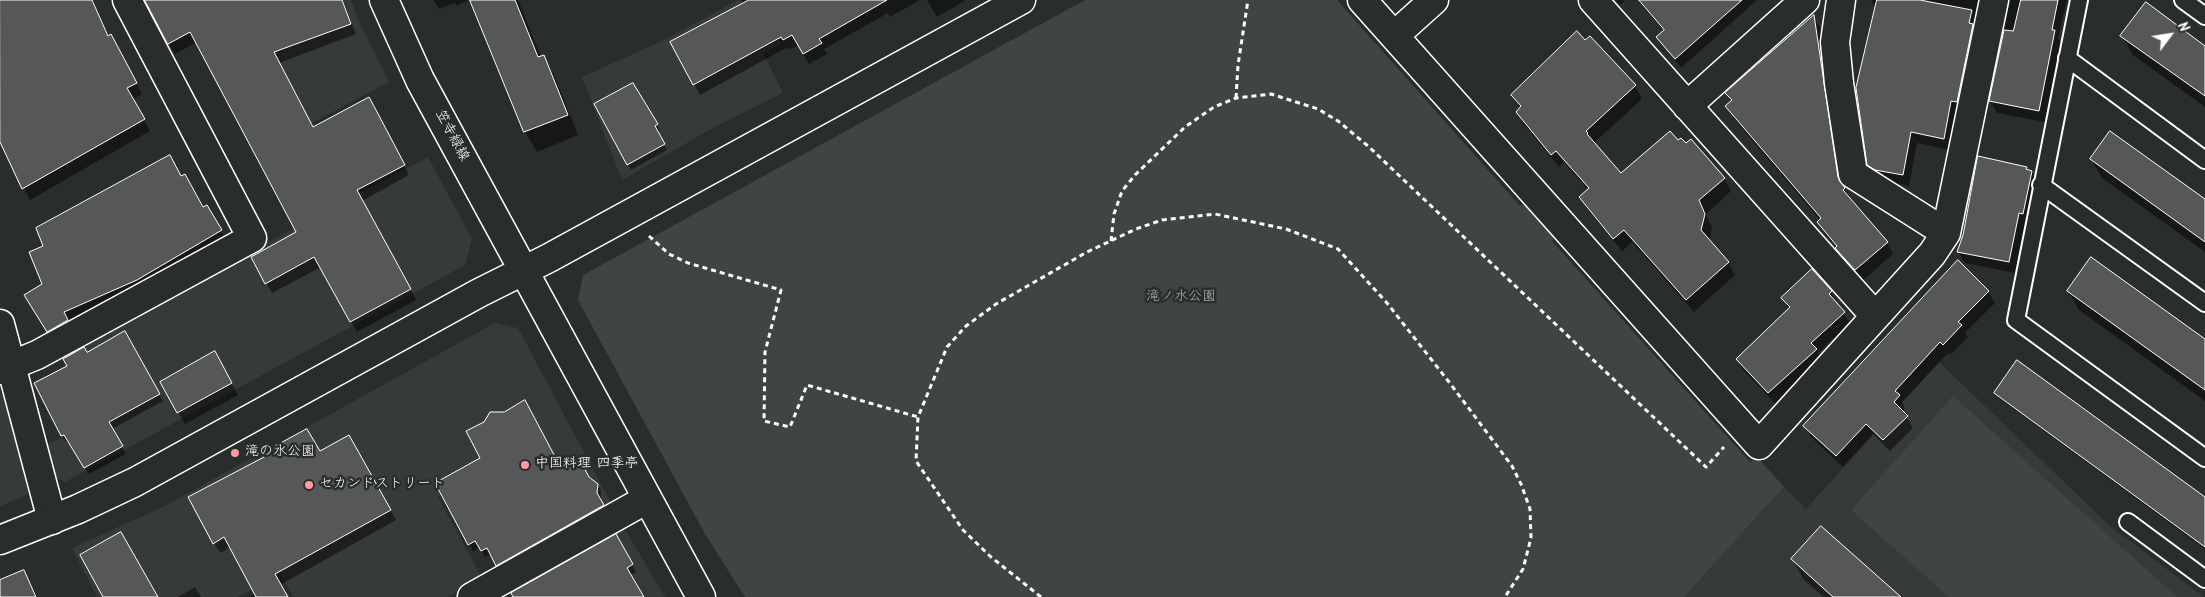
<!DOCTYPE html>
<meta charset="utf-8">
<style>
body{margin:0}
#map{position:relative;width:2205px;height:597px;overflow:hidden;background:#2a2d2e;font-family:Kalam,sans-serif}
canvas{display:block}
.north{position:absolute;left:2145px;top:10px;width:50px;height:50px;-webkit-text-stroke:4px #2a2d2e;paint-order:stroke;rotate:59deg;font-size:14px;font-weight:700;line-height:20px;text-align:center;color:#fff}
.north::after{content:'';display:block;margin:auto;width:18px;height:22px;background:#fff;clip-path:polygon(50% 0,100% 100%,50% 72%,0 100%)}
</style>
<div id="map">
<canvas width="2205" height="597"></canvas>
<div class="north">N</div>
</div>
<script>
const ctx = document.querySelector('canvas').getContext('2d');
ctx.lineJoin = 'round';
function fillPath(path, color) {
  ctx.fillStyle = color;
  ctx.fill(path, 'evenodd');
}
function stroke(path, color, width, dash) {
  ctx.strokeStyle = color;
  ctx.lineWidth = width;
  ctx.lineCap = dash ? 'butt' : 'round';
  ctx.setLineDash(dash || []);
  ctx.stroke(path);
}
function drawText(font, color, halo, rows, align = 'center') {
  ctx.font = font + ' Kalam,"Klee One",sans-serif';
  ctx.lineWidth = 5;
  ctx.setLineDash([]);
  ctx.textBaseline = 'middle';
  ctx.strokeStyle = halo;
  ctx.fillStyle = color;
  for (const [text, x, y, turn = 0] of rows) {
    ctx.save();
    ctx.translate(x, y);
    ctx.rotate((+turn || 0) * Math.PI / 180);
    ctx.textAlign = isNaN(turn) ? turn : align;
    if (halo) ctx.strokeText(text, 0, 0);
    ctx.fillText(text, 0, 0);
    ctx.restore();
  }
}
fillPath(new Path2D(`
 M 234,0 L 351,0 L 358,20 L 389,82 L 299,130 Z
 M 738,0 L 758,0 L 781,44 L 763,53 L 783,93 L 713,128 L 622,180 L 582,77 L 664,40 Z
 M 428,157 L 472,239 L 465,265 L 65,482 L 53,476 L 45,446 L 107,413 L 72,347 Z
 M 495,323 L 518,328 L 612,505 L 517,558 L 475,478 L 438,497 L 482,578 L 448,597 L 293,597 L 280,574 L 238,597 L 97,597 L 72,548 L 163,507 Z
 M 1939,362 L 2111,527 L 2204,597 L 1684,597 L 1784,487 L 1806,509 Z
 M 0,394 L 7,397 L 28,494 L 0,506 Z
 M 623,526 L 665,597 L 534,597 L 525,582 Z`), '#373a3b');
fillPath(new Path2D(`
 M 1085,0 L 1337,0 L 1520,206 L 1527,201 L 1558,236 L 1552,241 L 1750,462 L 1757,457 L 1784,487 L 1684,597 L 745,597 L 705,534 L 578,300 L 583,275 Z
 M 1953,396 L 2177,597 L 1949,597 L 1851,510 Z`), '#414445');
fillPath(new Path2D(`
 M 0,0 L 93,0 L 109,37 L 117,47 L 142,94 L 133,100 L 150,131 L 30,200 L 0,139 Z
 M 146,0 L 343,0 L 356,34 L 279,63 L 313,129 L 382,122 L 409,175 L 362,201 L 416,300 L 357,332 L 321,267 L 272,293 L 266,283 L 298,233 L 197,42 L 175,54 Z
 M 433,0 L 470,0 L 456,6 L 455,3 L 439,9 Z
 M 472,0 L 518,0 L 541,57 L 543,56 L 555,77 L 578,135 L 537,152 L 525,132 Z
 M 741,0 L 920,0 L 890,17 L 888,13 L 824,49 L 827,54 L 809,64 L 798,45 L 790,49 L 788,47 L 700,95 L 672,43 L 743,4 Z
 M 927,0 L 966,0 L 937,17 Z
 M 1616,0 L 1625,0 L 1620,5 Z
 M 1637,0 L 1757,0 L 1681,68 L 1658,37 L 1664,31 Z
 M 1871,0 L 1990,0 L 1950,150 L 1917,143 L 1909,186 L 1883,181 L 1875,176 L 1869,164 L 1878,2 L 1874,6 Z
 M 2010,0 L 2067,0 L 2058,38 L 2061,43 L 2045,122 L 1997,113 L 1990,101 Z
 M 1813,17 L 1820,27 L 1843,187 L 1851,199 L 1887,243 L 1893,254 L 1862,281 L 1843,259 L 1837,247 L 1825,233 L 1818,222 L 1820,220 L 1733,118 L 1727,107 L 1732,102 L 1727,93 Z
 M 2122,36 L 2205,47 L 2205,107 L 2133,55 Z
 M 1590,38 L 1635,86 L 1642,99 L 1593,144 L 1621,175 L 1677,142 L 1724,178 L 1731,191 L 1706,214 L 1712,228 L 1709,240 L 1728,262 L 1735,275 L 1694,312 L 1632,242 L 1622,251 L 1588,210 L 1580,197 L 1588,190 L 1564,162 L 1559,167 L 1524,125 L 1517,112 L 1521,109 L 1512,95 Z
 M 645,103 L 660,131 L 657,132 L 667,150 L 631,170 L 596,104 Z
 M 2091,159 L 2205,201 L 2205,252 L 2102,178 Z
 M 2026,168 L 2032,172 L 2038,184 L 2029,225 L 2025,224 L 2015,273 L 1965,263 L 1958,252 Z
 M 207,207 L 227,241 L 54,342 L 32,306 L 44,285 Z
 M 1958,262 L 1988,292 L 1995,303 L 1965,333 L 1968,337 L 1950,355 L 1948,353 L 1902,402 L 1905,408 L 1902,411 L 1913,428 L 1890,451 L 1873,434 L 1843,467 L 1811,437 L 1804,426 Z
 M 2068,291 L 2205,340 L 2205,401 L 2079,310 Z
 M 1831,292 L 1836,303 L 1850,323 L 1818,353 L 1822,361 L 1775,403 L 1743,370 L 1737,360 L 1789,309 L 1783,298 Z
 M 124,333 L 163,401 L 112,429 L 126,454 L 89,474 L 68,441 L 66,442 L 62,436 L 69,366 L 87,354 Z
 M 215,353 L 238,395 L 185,424 L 162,382 Z
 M 1996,393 L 2205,499 L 2205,549 L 1999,398 Z
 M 349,436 L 396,520 L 280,585 L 286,597 L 249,597 L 255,594 L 231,547 L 220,553 L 214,543 L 319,453 Z
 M 561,469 L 588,478 L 597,484 L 601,491 L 601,501 L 606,512 L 501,572 L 491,554 L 485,557 L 480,547 L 473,551 L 437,484 Z
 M 615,536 L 636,572 L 630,576 L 642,597 L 514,597 Z
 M 1792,559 L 1899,597 L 1824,597 L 1804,580 Z
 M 24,572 L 38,597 L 0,597 L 0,582 Z
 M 195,587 L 201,597 L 178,597 Z`), '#0007');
const building = new Path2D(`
 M 0,0 L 92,0 L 108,36 L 111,34 L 137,83 L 127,88 L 145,119 L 22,189 L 0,142 Z
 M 145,0 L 342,0 L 351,24 L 274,52 L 313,127 L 369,97 L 376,110 L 405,165 L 357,190 L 411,289 L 350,322 L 314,257 L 265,284 L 251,257 L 296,232 L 190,32 L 168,44 Z
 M 470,0 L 515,0 L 538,57 L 544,55 L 568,115 L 524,132 Z
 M 749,0 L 887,0 L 819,39 L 822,43 L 803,54 L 792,35 L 783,40 L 781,37 L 693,85 L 670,42 Z
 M 1639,0 L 1742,0 L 1675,59 L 1656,37 L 1664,30 Z
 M 1877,0 L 1920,0 L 1972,10 L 1969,23 L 1973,24 L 1957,102 L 1951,101 L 1944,139 L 1911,132 L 1903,175 L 1875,170 L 1867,165 L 1856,88 Z
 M 2021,0 L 2058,0 L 2052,30 L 2055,30 L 2039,111 L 1989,101 L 2004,30 L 2013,31 Z
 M 2146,2 L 2205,46 L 2205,96 L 2120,36 Z
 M 1814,15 L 1838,177 L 1845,188 L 1843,190 L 1888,242 L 1855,270 L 1835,248 L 1837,246 L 1817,222 L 1821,218 L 1725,106 L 1732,100 L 1725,93 Z
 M 1577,31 L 1585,40 L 1590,36 L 1636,85 L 1586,131 L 1588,133 L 1587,134 L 1621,173 L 1670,131 L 1678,140 L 1681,138 L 1686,143 L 1691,139 L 1725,178 L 1699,200 L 1705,214 L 1701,230 L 1729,262 L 1686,300 L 1624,230 L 1613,239 L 1579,197 L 1589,188 L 1556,151 L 1551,155 L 1516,112 L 1521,106 L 1511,95 Z
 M 633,83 L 658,124 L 655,126 L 665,144 L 627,165 L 594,104 Z
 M 2110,131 L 2205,199 L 2205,242 L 2090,159 Z
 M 170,155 L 181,176 L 185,174 L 203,207 L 207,205 L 222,230 L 137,280 L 64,312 L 68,320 L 47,332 L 24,295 L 42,284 L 29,252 L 43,246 L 36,228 Z
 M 1978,156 L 2027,167 L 2026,169 L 2032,171 L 2023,214 L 2019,213 L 2009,262 L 1957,252 L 1963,235 Z
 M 2091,257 L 2205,339 L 2205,390 L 2067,291 Z
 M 1958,260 L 1989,291 L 1958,322 L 1962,325 L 1943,345 L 1940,342 L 1895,391 L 1900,395 L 1894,402 L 1908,416 L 1883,440 L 1866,424 L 1836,456 L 1803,426 Z
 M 1812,269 L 1832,291 L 1829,294 L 1845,312 L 1811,343 L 1817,349 L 1768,393 L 1736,359 L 1790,307 L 1781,298 Z
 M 125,331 L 160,394 L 109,422 L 123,446 L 84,468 L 64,435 L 61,436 L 34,383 L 67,366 L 63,359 L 84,347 L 87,352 Z
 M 215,351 L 232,383 L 177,413 L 160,382 Z
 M 2017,360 L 2205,497 L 2205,547 L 1994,393 Z
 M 525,400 L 561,468 L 579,458 L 589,477 L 598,484 L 597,493 L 604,505 L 496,566 L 487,548 L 481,551 L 475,541 L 468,545 L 435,483 L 480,458 L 466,431 L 484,422 L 490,412 L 504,412 Z
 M 307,429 L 320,451 L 349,435 L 391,510 L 275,574 L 288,597 L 256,597 L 224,537 L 213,544 L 188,497 L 266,456 L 265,452 Z
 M 1821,526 L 1901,597 L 1833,597 L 1791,559 Z
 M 121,532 L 158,597 L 103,597 L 80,555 Z
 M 616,534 L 633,564 L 627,568 L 644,597 L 513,597 L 511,593 Z
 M 24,570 L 36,597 L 0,597 L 0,580 Z`);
fillPath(building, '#555758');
stroke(building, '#fff', 1);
const lane = new Path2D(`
 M 2079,0 L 2016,320 L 2205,458
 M 2183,0 L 2205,16
 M 2067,58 L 2205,160
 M 2041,185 L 2205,303
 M 2128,522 L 2205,579`);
const street = new Path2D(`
 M 1362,0 L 1759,445 L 1932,254 L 1946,233
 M 1593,0 L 1875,316
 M 1841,0 L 1835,42 L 1839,83 L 1853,174 L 1946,233 L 1994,0
 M 1394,36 L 1434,0
 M 1687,106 L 1805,0
 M 0,324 L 52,520
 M 0,370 L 37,355 L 252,238 L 127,0
 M 472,597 L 647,499`);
const secondary = new Path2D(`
 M 384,0 L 420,80 L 701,597
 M 0,540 L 78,509 L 135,482 L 479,293 L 549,258 L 1021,0`);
stroke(lane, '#fff', 20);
stroke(street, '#fff', 31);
stroke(secondary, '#fff', 31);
stroke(new Path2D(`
 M 1236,98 L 1238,65 L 1248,0
 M 649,236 L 669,254 L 688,263 L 781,290 L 765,352 L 764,421 L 790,427 L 807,385 L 918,417
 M 1111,241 L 1114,214 L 1122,191 L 1135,175 L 1185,127 L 1214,107 L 1236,98 L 1271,94 L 1318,109 L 1338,121 L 1368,146 L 1706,467 L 1724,447
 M 1041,597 L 991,557 L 963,530 L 916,461 L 918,417 L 947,347 L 966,326 L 996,304 L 1087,252 L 1136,229 L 1162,220 L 1215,214 L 1286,229 L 1338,249 L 1387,303 L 1449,382 L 1512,466 L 1521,484 L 1530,509 L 1531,538 L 1523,569 L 1505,597`), '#fff', 3, [5, 4]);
stroke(lane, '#2a2d2e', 16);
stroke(street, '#2a2d2e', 28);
stroke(secondary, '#2a2d2e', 28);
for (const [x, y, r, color] of [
 [235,453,5,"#ff9aa2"],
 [525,465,5,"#ff9aa2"],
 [309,485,5,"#ff9aa2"]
]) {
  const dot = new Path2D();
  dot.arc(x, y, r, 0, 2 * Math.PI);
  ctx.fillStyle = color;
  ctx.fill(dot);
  stroke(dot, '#2a2d2e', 2);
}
drawText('14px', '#fff', '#2a2d2e', [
 ["笠寺緑線",451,136,62]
]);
drawText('14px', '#b3b4b5', '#2a2d2e', [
 ["滝ノ水公園",1181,298]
]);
drawText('14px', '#fff', '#2a2d2e', [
 ["滝の水公園",245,453],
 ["中国料理 四季亭",535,465],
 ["セカンドストリート",319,485]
], 'left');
</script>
